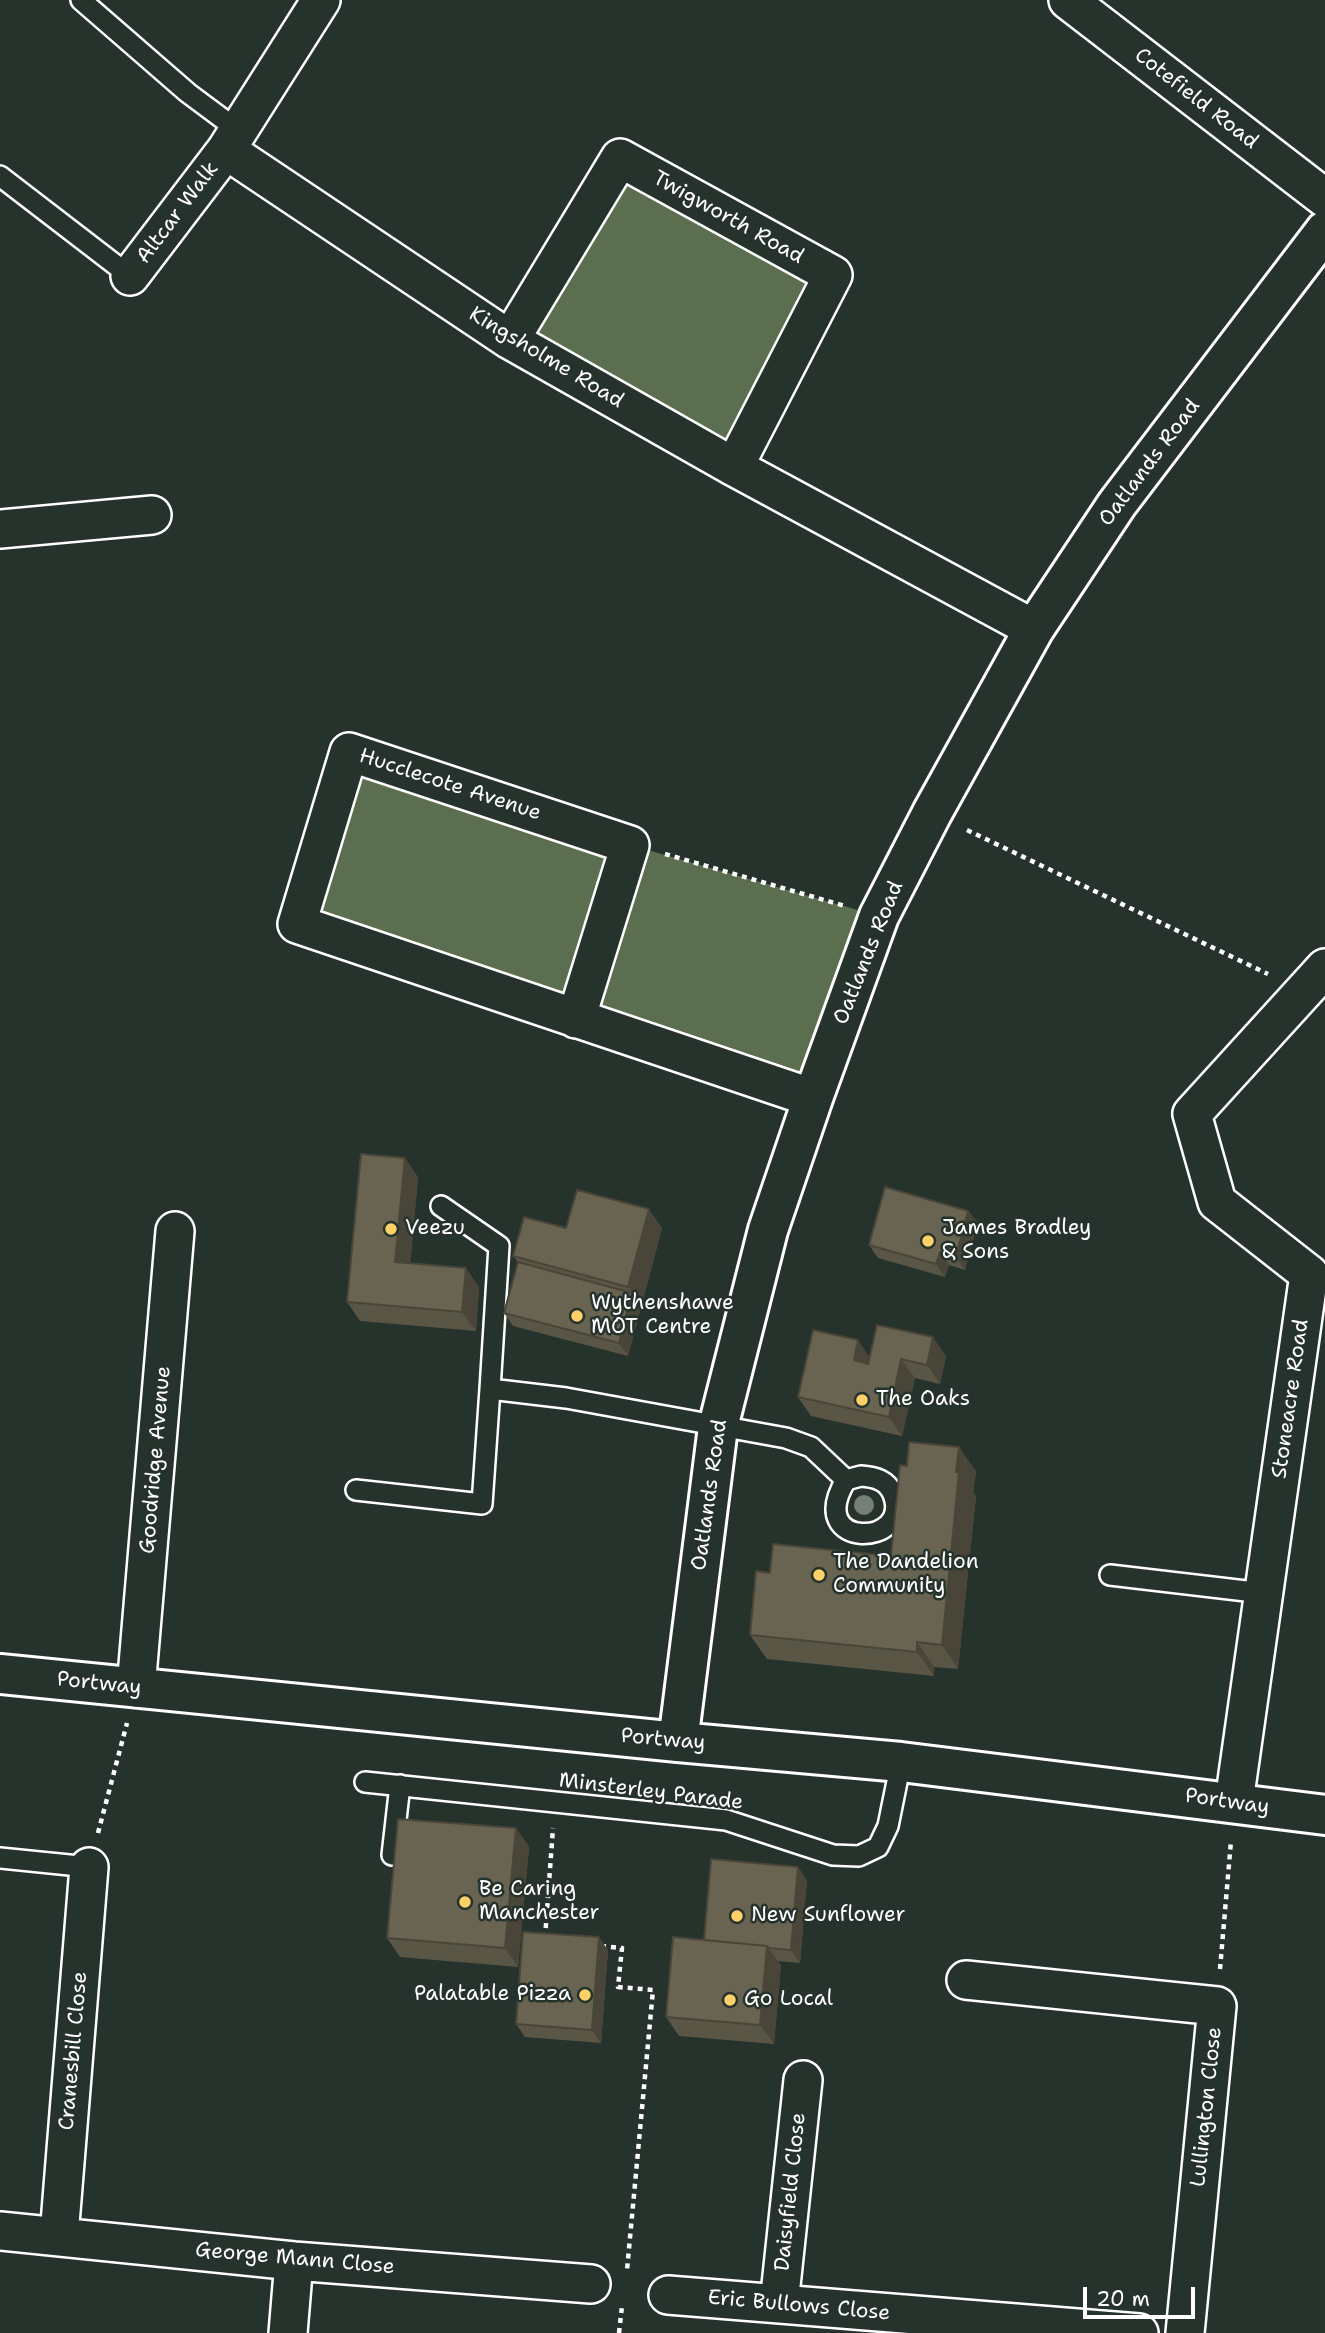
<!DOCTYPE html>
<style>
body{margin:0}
#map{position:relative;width:1325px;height:2333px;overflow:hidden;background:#26332d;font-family:"Shantell Sans",sans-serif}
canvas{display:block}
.scale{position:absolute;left:1083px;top:2287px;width:112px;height:32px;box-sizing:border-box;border:4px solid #fff;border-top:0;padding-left:9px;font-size:21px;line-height:24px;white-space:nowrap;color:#fff;-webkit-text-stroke:5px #26332d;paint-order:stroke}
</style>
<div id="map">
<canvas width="1325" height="2333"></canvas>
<div class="scale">20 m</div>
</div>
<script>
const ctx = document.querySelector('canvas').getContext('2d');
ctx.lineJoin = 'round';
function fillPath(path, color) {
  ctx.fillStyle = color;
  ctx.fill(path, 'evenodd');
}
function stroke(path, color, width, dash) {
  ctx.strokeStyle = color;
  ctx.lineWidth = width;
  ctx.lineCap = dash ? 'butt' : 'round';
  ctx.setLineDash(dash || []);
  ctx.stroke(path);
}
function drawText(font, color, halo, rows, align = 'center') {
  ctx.font = font + ' "Shantell Sans",sans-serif';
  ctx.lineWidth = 5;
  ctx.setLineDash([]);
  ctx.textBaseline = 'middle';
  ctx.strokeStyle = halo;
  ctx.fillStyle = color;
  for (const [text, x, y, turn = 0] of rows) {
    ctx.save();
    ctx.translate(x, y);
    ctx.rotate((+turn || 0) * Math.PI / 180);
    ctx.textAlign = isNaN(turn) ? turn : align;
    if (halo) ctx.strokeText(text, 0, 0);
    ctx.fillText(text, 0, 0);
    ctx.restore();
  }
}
fillPath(new Path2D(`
 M 620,158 L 833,275 L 734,467 L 510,340 Z
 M 349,752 L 630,845 L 879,916 L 813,1098 L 297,924 Z`), '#5c6e50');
const service = new Path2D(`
 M 81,0 L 188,93 L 239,131
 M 0,176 L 130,276
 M 441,1206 L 499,1246 L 490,1389 L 566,1398 L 786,1438 L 811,1447 L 846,1480
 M 861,1476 C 875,1477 887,1480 893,1494 C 914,1547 803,1551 846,1480 Z
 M 356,1490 L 482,1504 L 490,1389
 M 1110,1575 L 1263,1593
 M 365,1782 L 726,1820 L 833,1855 L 859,1856 L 878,1847 L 888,1826 L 901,1762
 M 392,1855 L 400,1785
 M 0,1858 L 89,1867`);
const minor = new Path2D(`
 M 321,0 L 226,150 L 510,340 L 734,467 L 1034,629
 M 1068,0 L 1325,198
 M 130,276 L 226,150
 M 510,340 L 620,158 L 833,275 L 734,467
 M 0,529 L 152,515
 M 576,1019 L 630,845 L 349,752 L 297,924 L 813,1098
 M 136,1688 L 175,1231
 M 1234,1802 L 1309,1274 L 1217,1202 L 1192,1114 L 1325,968
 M 966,1980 L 1217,2006 L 1185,2333
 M 0,2231 L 294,2261 L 591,2284
 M 59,2236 L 89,1867
 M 668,2295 L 1139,2333
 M 779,2304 L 803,2080
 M 288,2333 L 294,2261`);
const tertiary = new Path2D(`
 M 0,1674 L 678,1742 L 901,1762 L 1325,1815
 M 678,1742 L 718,1427 L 768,1230 L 813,1098 L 879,916 L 932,813 L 1034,629 L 1117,504 L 1325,231`);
stroke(service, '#fff', 24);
stroke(minor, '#fff', 42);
stroke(tertiary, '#fff', 44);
stroke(new Path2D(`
 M 967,830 L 1268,974
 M 665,854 L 845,906
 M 98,1833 L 127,1723
 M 545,1938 L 553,1828
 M 601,1946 L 622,1948 L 618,1987 L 653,1990 L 627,2270
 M 1220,1969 L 1231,1841
 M 619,2333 L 622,2306`), '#fff', 4.5, [5, 5]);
stroke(service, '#26332d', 19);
stroke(minor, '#26332d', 37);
stroke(tertiary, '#26332d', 38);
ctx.fillStyle = '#757f75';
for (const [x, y] of [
 [864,1505]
]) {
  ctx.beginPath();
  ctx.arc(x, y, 10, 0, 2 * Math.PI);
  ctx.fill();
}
fillPath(new Path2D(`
 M 418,1177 L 410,1263 L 479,1287 L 476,1331 L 360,1321 L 347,1302 Z
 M 968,1211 L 978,1223 L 965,1270 L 949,1265 L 945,1277 L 878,1258 L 869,1245 Z
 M 566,1228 L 662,1228 L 628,1356 L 513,1326 L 504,1313 L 518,1262 L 513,1256 Z
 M 946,1356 L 940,1384 L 915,1378 L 902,1436 L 811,1416 L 798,1397 L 870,1357 Z
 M 976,1471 L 973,1493 L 976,1496 L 958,1669 L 934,1667 L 934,1676 L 767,1659 L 750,1635 L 770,1573 L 891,1556 Z
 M 516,1828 L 529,1847 L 518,1967 L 400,1957 L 387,1938 Z
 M 807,1880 L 800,1963 L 778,1961 L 781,1965 L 774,2044 L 679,2036 L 666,2017 Z
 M 608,1950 L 601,2043 L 525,2037 L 516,2024 Z`), '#595646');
fillPath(new Path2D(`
 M 405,1158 L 418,1177 L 409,1281 L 395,1262 Z
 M 649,1209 L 662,1228 L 628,1356 L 619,1343 L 632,1293 L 628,1287 Z
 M 968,1211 L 978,1223 L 965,1270 L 956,1257 Z
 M 940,1252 L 949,1265 L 945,1277 L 936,1264 Z
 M 466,1268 L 479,1287 L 476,1331 L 462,1312 Z
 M 933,1337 L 946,1356 L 940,1384 L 927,1365 Z
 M 858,1340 L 871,1359 L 867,1379 L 854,1360 Z
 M 901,1359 L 915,1378 L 902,1436 L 889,1417 Z
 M 959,1447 L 976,1471 L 973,1493 L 976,1496 L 958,1669 L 942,1645 Z
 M 917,1642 L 934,1667 L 934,1676 L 917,1652 Z
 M 516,1828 L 529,1847 L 518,1967 L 505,1948 Z
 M 798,1867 L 807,1880 L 800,1963 L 791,1950 Z
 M 599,1937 L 608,1950 L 601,2043 L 592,2030 Z
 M 767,1946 L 781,1965 L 774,2044 L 760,2025 Z`), '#494639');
const building = new Path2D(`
 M 361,1154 L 405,1158 L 395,1262 L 466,1268 L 462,1312 L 347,1302 Z
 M 885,1187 L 968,1211 L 956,1257 L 940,1252 L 936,1264 L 869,1245 Z
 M 577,1190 L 649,1209 L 628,1287 L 513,1256 L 524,1217 L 566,1228 Z
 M 518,1262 L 632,1293 L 619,1343 L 504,1313 Z
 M 877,1325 L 933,1337 L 927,1365 L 901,1359 L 889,1417 L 798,1397 L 813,1330 L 858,1340 L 854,1360 L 868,1364 Z
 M 909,1442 L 959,1447 L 956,1472 L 959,1472 L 942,1645 L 917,1642 L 917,1652 L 750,1635 L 756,1571 L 770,1573 L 773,1544 L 891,1556 L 900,1465 L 907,1466 Z
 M 398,1819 L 516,1828 L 505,1948 L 387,1938 Z
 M 711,1859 L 798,1867 L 791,1950 L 769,1948 L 767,1946 L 704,1940 Z
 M 523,1932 L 599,1937 L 592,2030 L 516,2024 Z
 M 673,1937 L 767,1946 L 760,2025 L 666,2017 Z`);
fillPath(building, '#686451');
stroke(building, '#494639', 2);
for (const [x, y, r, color] of [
 [391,1229,7,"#ffd166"],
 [928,1241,7,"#ffd166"],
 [577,1316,7,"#ffd166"],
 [862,1400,7,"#ffd166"],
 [819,1575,7,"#ffd166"],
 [465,1902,7,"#ffd166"],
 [737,1916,7,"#ffd166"],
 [585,1995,7,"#ffd166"],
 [730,2000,7,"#ffd166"]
]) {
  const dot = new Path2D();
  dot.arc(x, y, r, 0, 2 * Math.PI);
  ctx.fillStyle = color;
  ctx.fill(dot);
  stroke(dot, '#26332d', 2.5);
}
drawText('21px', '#fff', '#26332d', [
 ["Cotefield Road",1196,99,38],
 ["Altcar Walk",178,213,-53],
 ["Twigworth Road",728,218,29],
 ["Kingsholme Road",546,358,31],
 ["Oatlands Road",1150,463,-53],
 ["Hucclecote Avenue",450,785,18],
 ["Oatlands Road",869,953,-68],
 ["Stoneacre Road",1291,1399,-82],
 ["Goodridge Avenue",156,1460,-85],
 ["Oatlands Road",710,1495,-82],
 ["Portway",99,1684,6],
 ["Portway",663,1740,5],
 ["Minsterley Parade",651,1792,7],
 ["Portway",1227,1802,8],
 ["Cranesbill Close",74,2051,-85],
 ["Lullington Close",1207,2107,-84],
 ["Daisyfield Close",791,2192,-84],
 ["George Mann Close",295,2259,5],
 ["Eric Bullows Close",799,2306,5]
]);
drawText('21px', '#fff', '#26332d', [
 ["Veezu",405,1229],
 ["James Bradley",942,1229],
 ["& Sons",942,1253],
 ["Wythenshawe",591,1304],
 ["MOT Centre",591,1328],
 ["The Oaks",876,1400],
 ["The Dandelion",833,1563],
 ["Community",833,1587],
 ["Be Caring",479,1890],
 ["Manchester",479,1914],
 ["New Sunflower",751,1916],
 ["Palatable Pizza",571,1995,"right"],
 ["Go Local",744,2000]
], 'left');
</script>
